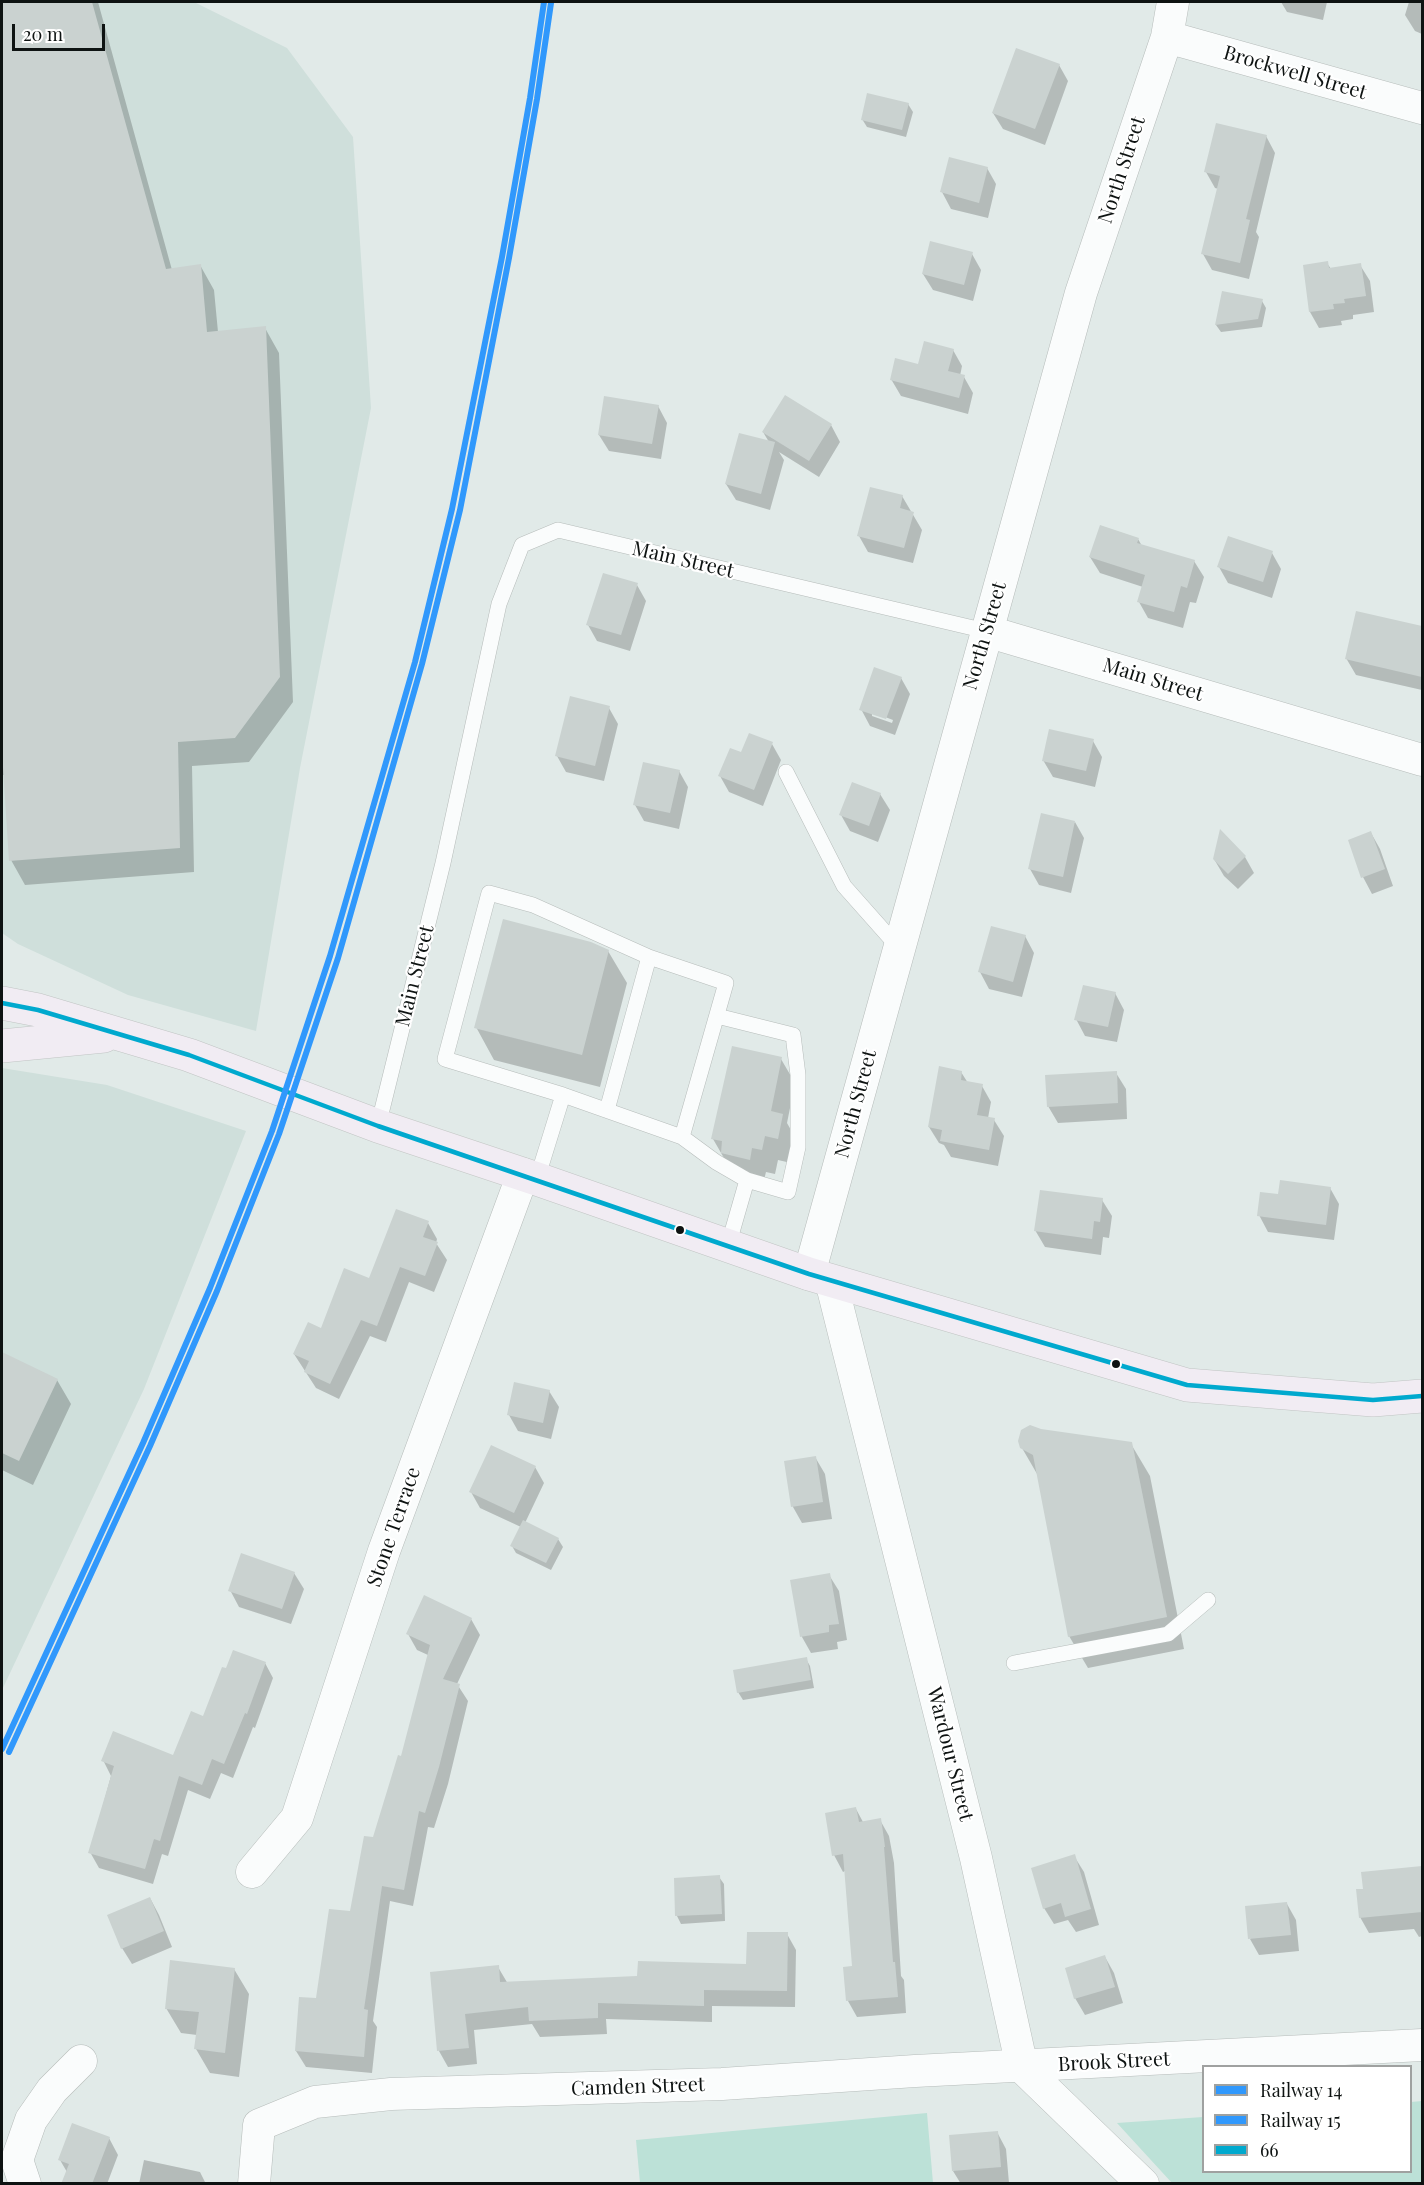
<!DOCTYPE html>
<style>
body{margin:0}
#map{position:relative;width:1424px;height:2185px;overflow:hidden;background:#e1eae8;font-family:"Playfair Display",serif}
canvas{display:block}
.frame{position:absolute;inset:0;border:3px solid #0e1312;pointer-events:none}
.legend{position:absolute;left:1202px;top:2065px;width:210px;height:108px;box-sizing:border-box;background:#fff;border:2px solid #9fa1a0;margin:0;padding:8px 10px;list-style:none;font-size:18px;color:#0e1312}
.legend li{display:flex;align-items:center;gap:12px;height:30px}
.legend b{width:30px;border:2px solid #9fa1a0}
.scale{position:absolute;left:12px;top:24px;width:93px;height:27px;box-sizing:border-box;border:3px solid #0e1312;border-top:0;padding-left:8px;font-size:18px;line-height:21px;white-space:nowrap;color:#0e1312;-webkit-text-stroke:4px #fff;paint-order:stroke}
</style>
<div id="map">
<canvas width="1424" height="2185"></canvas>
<div class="frame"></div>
<ul class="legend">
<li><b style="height:8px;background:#3098fc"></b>Railway 14</li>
<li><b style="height:8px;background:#3098fc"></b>Railway 15</li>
<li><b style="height:8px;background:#00a9ce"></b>66</li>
</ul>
<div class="scale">20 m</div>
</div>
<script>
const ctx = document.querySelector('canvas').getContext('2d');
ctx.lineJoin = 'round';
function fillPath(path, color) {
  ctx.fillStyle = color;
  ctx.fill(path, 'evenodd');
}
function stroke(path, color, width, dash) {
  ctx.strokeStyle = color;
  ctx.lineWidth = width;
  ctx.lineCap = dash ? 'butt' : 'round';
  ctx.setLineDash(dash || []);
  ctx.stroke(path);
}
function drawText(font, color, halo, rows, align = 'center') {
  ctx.font = font + ' "Playfair Display",serif';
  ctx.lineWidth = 4.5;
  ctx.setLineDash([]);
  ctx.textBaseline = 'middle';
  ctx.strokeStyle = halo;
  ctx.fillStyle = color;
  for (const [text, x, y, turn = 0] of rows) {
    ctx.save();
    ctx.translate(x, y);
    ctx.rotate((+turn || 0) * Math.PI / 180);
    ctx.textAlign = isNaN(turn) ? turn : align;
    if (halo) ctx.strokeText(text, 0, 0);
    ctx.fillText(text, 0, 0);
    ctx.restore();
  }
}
fillPath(new Path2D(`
 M 2,2 L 194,2 L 287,48 L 353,137 L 371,408 L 300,768 L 256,1031 L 128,995 L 18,944 L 2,933 Z
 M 2,1068 L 107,1085 L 246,1131 L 144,1389 L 2,1690 Z`), '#cfdfdb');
fillPath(new Path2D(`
 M 1422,2101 L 1422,2183 L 1172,2183 L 1117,2123 L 1203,2117 L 1204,2172 L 1410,2172 L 1411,2102 Z
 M 927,2113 L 933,2183 L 640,2183 L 636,2140 Z`), '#bce1d7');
fillPath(new Path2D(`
 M 2,2 L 98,2 L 172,270 L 200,265 L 214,290 L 218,332 L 265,328 L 279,353 L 293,702 L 249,762 L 192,766 L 194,872 L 25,885 L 11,860 L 5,775 L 2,775 Z
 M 1281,2 L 1327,2 L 1323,20 L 1287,12 Z
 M 1409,2 L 1422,2 L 1422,34 L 1415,31 L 1405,15 Z
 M 1059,65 L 1068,81 L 1045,145 L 1003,129 L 993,113 Z
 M 908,104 L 913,112 L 906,137 L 867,127 L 862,119 Z
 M 1266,136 L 1275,153 L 1256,232 L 1259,237 L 1249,279 L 1212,270 L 1203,254 L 1219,189 L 1215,188 L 1206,172 Z
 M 987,168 L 996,184 L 988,218 L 951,209 L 942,192 Z
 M 972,254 L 981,270 L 973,301 L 933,290 L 923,274 Z
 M 1327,263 L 1331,269 L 1360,265 L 1370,281 L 1374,312 L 1353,315 L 1353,319 L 1341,321 L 1342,325 L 1319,328 L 1310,312 L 1304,266 Z
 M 1223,292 L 1262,301 L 1266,308 L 1262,327 L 1221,332 L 1216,325 Z
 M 953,350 L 962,366 L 960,376 L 964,377 L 973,393 L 968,414 L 901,396 L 891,379 Z
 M 658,406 L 667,423 L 661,459 L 609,451 L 599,435 Z
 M 831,425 L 840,442 L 819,477 L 779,452 L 784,460 L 770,510 L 736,500 L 726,484 L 769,442 L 763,432 Z
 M 902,496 L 922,530 L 913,563 L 868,552 L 859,536 Z
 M 1138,539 L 1142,546 L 1194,561 L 1204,577 L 1196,603 L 1190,602 L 1183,628 L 1148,618 L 1139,602 L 1143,587 L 1100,573 L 1090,557 Z
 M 1272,553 L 1281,569 L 1272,598 L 1228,583 L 1219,567 Z
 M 637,585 L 646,601 L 630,651 L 597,641 L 588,625 Z
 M 1357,613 L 1422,628 L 1422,690 L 1356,675 L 1346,658 Z
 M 901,678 L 910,694 L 895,735 L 870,726 L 861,709 ZM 872,712 L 893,720 L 892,723 L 872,716 Z
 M 609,708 L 618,724 L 604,781 L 566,772 L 557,756 Z
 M 1093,741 L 1102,757 L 1095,787 L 1053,777 L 1043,760 Z
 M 772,744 L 781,760 L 763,806 L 729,792 L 720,776 L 742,754 Z
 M 679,771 L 688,787 L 679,829 L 644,821 L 635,805 Z
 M 880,794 L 890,810 L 878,842 L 850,831 L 841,815 Z
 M 1075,822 L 1084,838 L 1071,893 L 1039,885 L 1030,869 Z
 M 1221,832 L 1245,857 L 1254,873 L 1238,889 L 1224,876 L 1214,859 Z
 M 1371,833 L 1380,849 L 1393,886 L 1372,894 L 1363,877 L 1350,841 Z
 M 1025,936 L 1034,953 L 1022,997 L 989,989 L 980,972 Z
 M 608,951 L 627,983 L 600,1087 L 494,1060 L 476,1027 Z
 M 1115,993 L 1124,1010 L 1117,1042 L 1085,1036 L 1076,1019 Z
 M 781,1059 L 795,1083 L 787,1123 L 796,1139 L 791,1163 L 778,1160 L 775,1174 L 766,1172 L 763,1184 L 735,1177 L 713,1139 Z
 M 961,1072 L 968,1083 L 982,1086 L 991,1102 L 988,1118 L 994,1120 L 1004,1136 L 998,1166 L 951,1157 L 944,1145 L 939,1143 L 929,1127 Z
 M 1116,1073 L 1126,1089 L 1127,1119 L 1058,1123 L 1048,1106 Z
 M 1330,1188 L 1339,1204 L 1334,1240 L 1268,1232 L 1259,1215 L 1280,1196 Z
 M 1102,1200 L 1112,1216 L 1109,1238 L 1103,1237 L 1101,1255 L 1045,1247 L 1035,1230 Z
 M 428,1223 L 437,1239 L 436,1243 L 447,1260 L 434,1292 L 409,1282 L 386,1342 L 370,1336 L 339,1399 L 316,1388 L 294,1354 L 322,1330 Z
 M 2,1354 L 57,1380 L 71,1404 L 33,1485 L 2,1470 Z
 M 549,1391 L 559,1407 L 551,1439 L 518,1431 L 509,1415 Z
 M 1041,1431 L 1131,1444 L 1150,1476 L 1184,1649 L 1088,1668 L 1069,1636 L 1040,1479 L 1022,1448 Z
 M 815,1457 L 825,1474 L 832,1519 L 802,1523 L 793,1507 L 786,1462 Z
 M 535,1467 L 544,1483 L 525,1523 L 558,1539 L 563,1547 L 551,1570 L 516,1553 L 512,1546 L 521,1527 L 480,1508 L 471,1492 Z
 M 294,1573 L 304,1589 L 291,1624 L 239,1607 L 230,1590 Z
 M 829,1575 L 839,1591 L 847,1640 L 837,1642 L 838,1649 L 811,1653 L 802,1637 L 792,1581 Z
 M 471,1619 L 480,1635 L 457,1684 L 468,1701 L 448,1784 L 434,1828 L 428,1827 L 413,1906 L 390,1901 L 373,2021 L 377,2027 L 372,2073 L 306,2067 L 296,2051 L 351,1913 L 402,1758 L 428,1655 L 417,1650 L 408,1634 Z
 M 806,1659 L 810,1666 L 814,1688 L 743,1700 L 738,1692 Z
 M 265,1663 L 273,1678 L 255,1728 L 253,1727 L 233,1778 L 221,1773 L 210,1799 L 188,1790 L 168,1856 L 162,1854 L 153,1884 L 99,1868 L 90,1852 L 111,1776 L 103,1760 L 174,1757 L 204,1718 Z
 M 856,1809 L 863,1822 L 880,1820 L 889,1836 L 894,1863 L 901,1976 L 904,1980 L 906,2013 L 857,2017 L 848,2001 L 845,1968 L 853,1967 L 845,1871 L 843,1872 L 834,1855 Z
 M 1074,1856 L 1084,1872 L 1099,1925 L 1076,1932 L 1068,1920 L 1054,1924 L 1044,1908 Z
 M 1422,1867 L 1422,1936 L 1419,1937 L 1414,1929 L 1369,1933 L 1360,1917 L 1365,1890 L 1363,1873 Z
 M 719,1877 L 724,1884 L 725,1921 L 681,1924 L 677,1916 L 675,1879 Z
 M 150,1898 L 159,1915 L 172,1947 L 132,1964 L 122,1948 Z
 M 1287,1904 L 1296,1920 L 1299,1951 L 1259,1955 L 1250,1939 Z
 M 787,1934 L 796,1950 L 795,2007 L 712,2006 L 712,2022 L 606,2019 L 607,2034 L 540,2037 L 532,2024 L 474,2030 L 477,2064 L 448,2067 L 439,2051 L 431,1974 L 498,1967 L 508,1984 L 639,1977 L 748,1966 Z
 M 1105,1957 L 1114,1973 L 1123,2003 L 1085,2015 L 1075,1998 Z
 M 234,1969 L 249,1994 L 239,2077 L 210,2073 L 196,2049 L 197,2035 L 181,2033 L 166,2008 Z
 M 997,2132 L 1006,2149 L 1009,2183 L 961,2184 L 953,2171 Z
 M 109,2138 L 118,2155 L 107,2184 L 64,2184 L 67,2172 L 60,2160 Z
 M 144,2160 L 200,2172 L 206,2184 L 139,2184 Z
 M 416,2182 L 464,2183 L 465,2184 L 416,2184 Z`), '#0003');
fillPath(new Path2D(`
 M 2,2 L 92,2 L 166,269 L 201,264 L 207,332 L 266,326 L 280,677 L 235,738 L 178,742 L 180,848 L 9,861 L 2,752 Z
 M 1016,48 L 1060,64 L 1035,129 L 992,113 Z
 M 867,93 L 909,103 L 902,130 L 861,120 Z
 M 1216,123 L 1267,135 L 1246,219 L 1250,220 L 1240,263 L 1201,254 L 1220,176 L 1204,172 Z
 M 949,157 L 988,167 L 979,203 L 940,192 Z
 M 930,241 L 973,252 L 964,285 L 922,274 Z
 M 1328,261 L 1329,268 L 1361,263 L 1366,296 L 1344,299 L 1345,303 L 1333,304 L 1334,309 L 1309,312 L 1303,265 Z
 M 1222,291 L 1263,299 L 1258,319 L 1215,325 Z
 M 924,341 L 954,349 L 948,371 L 965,375 L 959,398 L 890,380 L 895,358 L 918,364 Z
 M 785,395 L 832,424 L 809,461 L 762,432 Z
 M 604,396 L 659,405 L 652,444 L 598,435 Z
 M 739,433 L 775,442 L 761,494 L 725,484 Z
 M 870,487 L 903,495 L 900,508 L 914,512 L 904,548 L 857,536 Z
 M 1100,525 L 1139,538 L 1137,543 L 1195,560 L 1187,588 L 1181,586 L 1174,612 L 1137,602 L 1145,575 L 1089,557 Z
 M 1228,536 L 1273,551 L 1263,582 L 1217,567 Z
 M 603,573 L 638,583 L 621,635 L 586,625 Z
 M 1356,611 L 1422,626 L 1422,677 L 1345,659 Z
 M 874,667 L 902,677 L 886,719 L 859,710 Z
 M 570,696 L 610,706 L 595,766 L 555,756 Z
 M 1049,729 L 1094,739 L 1086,771 L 1042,761 Z
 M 749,733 L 773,742 L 754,790 L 718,776 L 730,748 L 741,752 Z
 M 643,762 L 680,770 L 670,813 L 633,805 Z
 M 852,782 L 881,793 L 869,826 L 839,815 Z
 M 1041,813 L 1075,821 L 1063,877 L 1028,869 Z
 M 1220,829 L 1246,856 L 1228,874 L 1213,859 Z
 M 1371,831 L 1385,869 L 1361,878 L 1348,840 Z
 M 503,919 L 591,942 L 609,950 L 582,1055 L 474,1028 Z
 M 991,926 L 1026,935 L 1013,982 L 978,972 Z
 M 1083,985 L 1116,992 L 1108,1027 L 1074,1020 Z
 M 732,1046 L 782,1057 L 771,1111 L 783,1114 L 778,1139 L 765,1136 L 762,1150 L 752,1148 L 750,1160 L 721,1153 L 722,1141 L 711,1139 Z
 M 939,1066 L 962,1071 L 961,1080 L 983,1084 L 977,1115 L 995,1118 L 989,1150 L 940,1141 L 942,1130 L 928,1127 Z
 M 1117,1071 L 1118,1103 L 1047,1107 L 1045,1075 Z
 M 1280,1180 L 1331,1187 L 1326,1225 L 1257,1216 L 1260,1192 L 1278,1194 Z
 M 1040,1190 L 1103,1198 L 1100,1222 L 1094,1221 L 1092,1239 L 1034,1231 Z
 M 396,1209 L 429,1221 L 423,1237 L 438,1242 L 425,1276 L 400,1267 L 377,1326 L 361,1320 L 330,1384 L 304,1372 L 309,1361 L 293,1354 L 308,1322 L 321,1328 L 344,1268 L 369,1278 Z
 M 2,1352 L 58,1379 L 19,1461 L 2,1453 Z
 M 514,1382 L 550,1390 L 543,1423 L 507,1415 Z
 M 1030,1425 L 1041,1429 L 1132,1442 L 1167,1617 L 1068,1637 L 1033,1455 L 1020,1448 L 1018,1441 L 1021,1430 Z
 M 491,1445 L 536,1466 L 514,1513 L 469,1492 Z
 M 816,1456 L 823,1502 L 791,1507 L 784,1461 Z
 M 523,1520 L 559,1538 L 546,1563 L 510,1546 Z
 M 241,1553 L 295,1572 L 282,1609 L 228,1591 Z
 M 830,1573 L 839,1624 L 829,1625 L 829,1632 L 800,1637 L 790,1580 Z
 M 424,1595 L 472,1618 L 443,1679 L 460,1684 L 439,1767 L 425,1813 L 419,1811 L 404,1890 L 382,1886 L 364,2009 L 368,2010 L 364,2057 L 295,2051 L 299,1997 L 316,1998 L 329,1909 L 350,1911 L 364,1836 L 373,1837 L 398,1755 L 401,1756 L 430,1645 L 406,1634 Z
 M 233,1650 L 266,1662 L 247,1714 L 245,1713 L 224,1764 L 212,1759 L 202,1785 L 179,1776 L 160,1841 L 154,1839 L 145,1869 L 88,1853 L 114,1766 L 101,1761 L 113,1731 L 173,1755 L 191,1711 L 203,1716 L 222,1667 L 226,1668 Z
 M 807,1657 L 811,1680 L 737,1693 L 733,1670 Z
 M 856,1807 L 859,1822 L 881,1818 L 885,1847 L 884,1847 L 893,1962 L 895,1962 L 898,1997 L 846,2001 L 843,1967 L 852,1966 L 843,1854 L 832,1856 L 825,1813 Z
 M 1075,1854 L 1091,1909 L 1065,1917 L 1061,1903 L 1043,1909 L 1031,1868 Z
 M 1422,1866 L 1422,1912 L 1359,1918 L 1356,1889 L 1363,1889 L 1361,1872 Z
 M 720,1875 L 722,1914 L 675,1916 L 674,1878 Z
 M 150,1897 L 164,1931 L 121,1949 L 107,1915 Z
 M 1287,1902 L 1291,1935 L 1248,1939 L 1245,1906 Z
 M 747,1932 L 788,1932 L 787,1991 L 704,1990 L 704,2006 L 598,2003 L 598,2018 L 529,2021 L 528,2007 L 465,2014 L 469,2048 L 437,2051 L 430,1972 L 499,1965 L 500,1982 L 637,1976 L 638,1961 L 746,1964 Z
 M 1105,1955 L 1115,1987 L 1074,1999 L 1065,1968 Z
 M 170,1960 L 235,1968 L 225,2053 L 194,2049 L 199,2012 L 165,2009 Z
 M 72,2123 L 110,2137 L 92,2184 L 61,2184 L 69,2164 L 58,2160 Z
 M 998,2131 L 1001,2167 L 952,2171 L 949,2135 Z`), '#cad2d0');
const service = new Path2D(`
 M 786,772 L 844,886 L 899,948
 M 489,893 L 533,905 L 649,957 L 726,983 L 682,1137 L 563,1095 L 445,1059 Z
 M 717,1016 L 793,1035 L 798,1075 L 798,1147 L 788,1192 L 747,1180 L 728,1246
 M 607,1110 L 649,957
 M 378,1126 L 443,863 L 499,604 L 522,545 L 558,530 L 986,631
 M 682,1137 L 716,1162 L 747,1180
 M 537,1179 L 563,1095
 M 1014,1663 L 1168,1634 L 1208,1600`);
const minor = new Path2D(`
 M 1167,37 L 1422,108
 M 986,631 L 1422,760
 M 809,1274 L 1081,293 L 1167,37 L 1173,2
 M 831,1281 L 976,1858 L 1022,2067 L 1143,2184
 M 252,1872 L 297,1818 L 384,1551 L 523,1174
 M 25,2184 L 17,2160 L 31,2120 L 52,2090 L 81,2061
 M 254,2184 L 259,2125 L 315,2102 L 391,2094 L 722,2084 L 915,2071 L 1422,2045`);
const primary = new Path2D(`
 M 2,1003 L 38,1010 L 189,1055 L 378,1126 L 537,1179 L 809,1274 L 1187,1385 L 1373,1400 L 1422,1396
 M 2,1046 L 104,1036`);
stroke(service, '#b6bcba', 16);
stroke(minor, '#b6bcba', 33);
stroke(primary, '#c0c4c3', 34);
stroke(service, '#fafcfc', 15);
stroke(minor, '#fafcfc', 32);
stroke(primary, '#f1ecf3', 33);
stroke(new Path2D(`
 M 2,1003 L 38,1010 L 189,1055 L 378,1126 L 809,1274 L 1187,1385 L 1373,1400 L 1422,1396`), '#00a9ce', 4.5);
stroke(new Path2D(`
 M 2,1749 L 143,1443 L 210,1288 L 272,1131 L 330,956 L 415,662 L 452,509 L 502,257 L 530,98 L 544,2`), '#3098fc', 6);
stroke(new Path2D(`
 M 9,1752 L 150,1446 L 217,1291 L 279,1134 L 338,958 L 422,664 L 460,510 L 509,258 L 537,99 L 551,3`), '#3098fc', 6);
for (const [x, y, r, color] of [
 [680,1230,5,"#0e1312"],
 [1116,1364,5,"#0e1312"]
]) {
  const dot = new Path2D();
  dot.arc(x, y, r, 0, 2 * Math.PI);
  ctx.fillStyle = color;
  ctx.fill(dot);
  stroke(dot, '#fff', 2);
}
drawText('20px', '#0e1312', '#fff', [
 ["Brockwell Street",1295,73,16],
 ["North Street",1122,170,-72],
 ["Main Street",683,560,13],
 ["North Street",985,636,-74],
 ["Main Street",1153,680,17],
 ["Main Street",415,976,-76],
 ["North Street",856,1104,-75],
 ["Stone Terrace",394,1527,-71],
 ["Wardour Street",950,1754,76],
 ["Brook Street",1114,2062,-3],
 ["Camden Street",638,2087,-2]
]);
</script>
